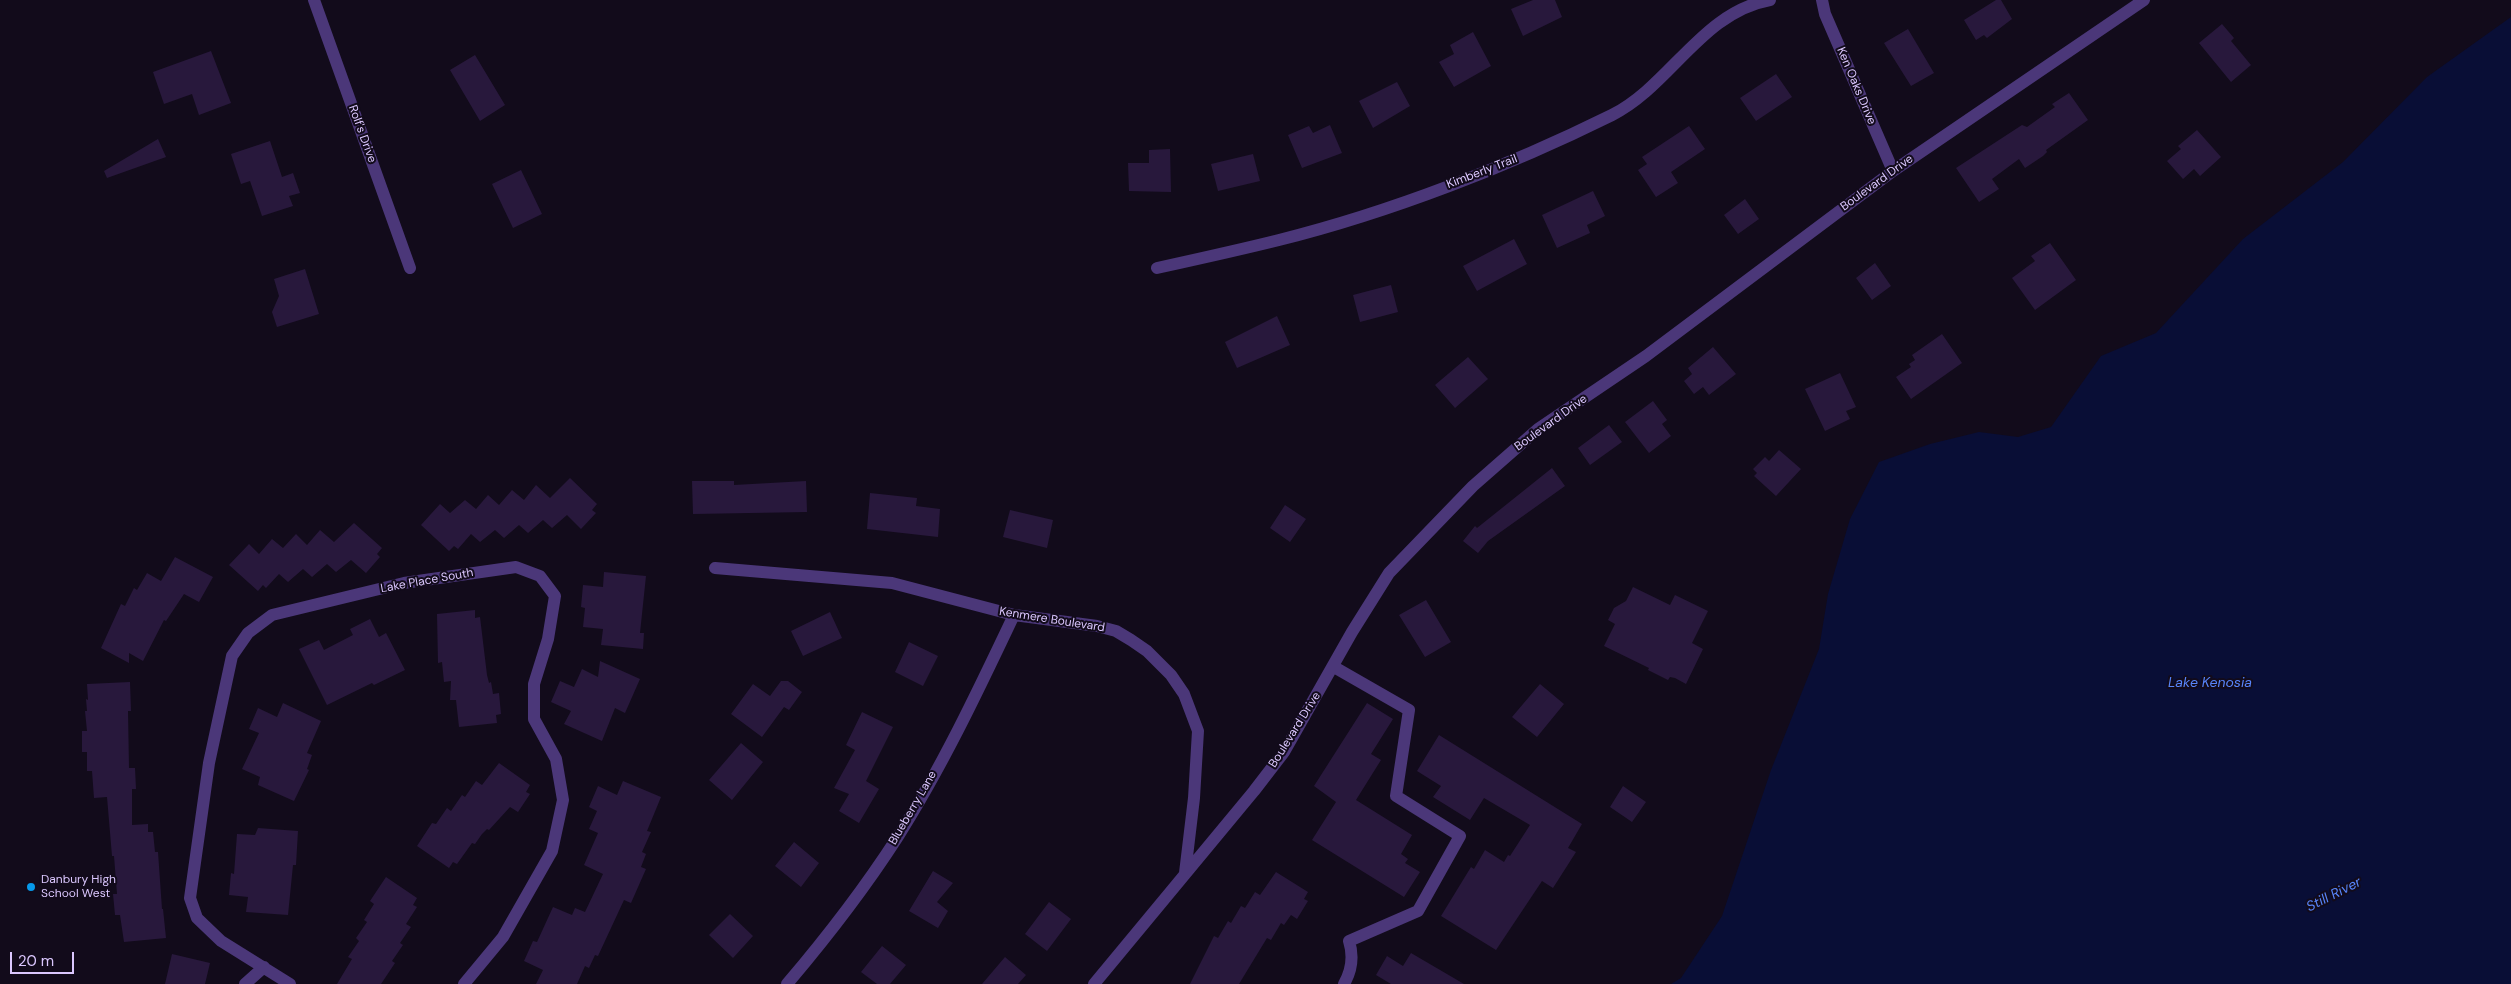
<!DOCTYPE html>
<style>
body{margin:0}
#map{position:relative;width:2511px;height:984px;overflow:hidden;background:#120b1b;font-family:"DM Sans",sans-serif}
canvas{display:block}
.scale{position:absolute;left:10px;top:952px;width:64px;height:22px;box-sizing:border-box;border:2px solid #dbc7fe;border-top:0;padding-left:6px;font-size:15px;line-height:18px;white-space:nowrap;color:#dbc7fe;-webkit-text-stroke:4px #120b1b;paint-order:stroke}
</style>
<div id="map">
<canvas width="2511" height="984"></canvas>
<div class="scale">20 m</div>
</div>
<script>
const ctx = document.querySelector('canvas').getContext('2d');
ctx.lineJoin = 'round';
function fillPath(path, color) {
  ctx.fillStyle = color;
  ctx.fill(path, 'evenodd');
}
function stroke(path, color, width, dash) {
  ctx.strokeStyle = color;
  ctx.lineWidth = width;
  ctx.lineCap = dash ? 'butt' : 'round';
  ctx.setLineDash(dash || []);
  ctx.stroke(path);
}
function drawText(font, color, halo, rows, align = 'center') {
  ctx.font = font + ' "DM Sans",sans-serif';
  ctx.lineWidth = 4;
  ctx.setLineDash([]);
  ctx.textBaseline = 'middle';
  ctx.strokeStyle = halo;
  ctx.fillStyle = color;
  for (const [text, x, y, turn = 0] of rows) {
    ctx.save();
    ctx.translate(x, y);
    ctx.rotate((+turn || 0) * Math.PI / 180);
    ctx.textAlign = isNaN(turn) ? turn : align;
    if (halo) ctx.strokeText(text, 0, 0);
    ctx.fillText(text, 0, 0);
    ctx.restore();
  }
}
fillPath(new Path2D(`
 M 2511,17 L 2511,984 L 1671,984 L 1681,978 L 1722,916 L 1771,770 L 1819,649 L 1828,594 L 1850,519 L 1879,462 L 1930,444 L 1979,432 L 2018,437 L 2051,427 L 2101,356 L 2156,333 L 2243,239 L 2343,162 L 2427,77 Z`), '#090e36');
fillPath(new Path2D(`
 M 1533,0 L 1555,0 L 1562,17 L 1523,36 L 1511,9 Z
 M 1996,0 L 2001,0 L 2012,19 L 1987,38 L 1984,35 L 1976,40 L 1964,20 Z
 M 2222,24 L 2234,38 L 2231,41 L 2251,65 L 2231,82 L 2199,43 Z
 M 1908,29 L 1934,73 L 1911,86 L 1884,43 Z
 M 1473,32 L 1491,66 L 1454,87 L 1439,62 L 1454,54 L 1450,45 Z
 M 211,51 L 231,103 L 199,115 L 192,94 L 164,104 L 153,72 Z
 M 475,55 L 505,105 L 480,121 L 450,70 Z
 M 1776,74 L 1792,97 L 1756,121 L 1740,98 Z
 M 1397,82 L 1410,106 L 1373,128 L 1359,101 Z
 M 2069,93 L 2088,120 L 2046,150 L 2047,152 L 2043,156 L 2025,168 L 2019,159 L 1992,179 L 1999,189 L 1979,202 L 1956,168 L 2022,125 L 2027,127 L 2055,107 L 2052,104 Z
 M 1330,125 L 1342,153 L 1302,168 L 1288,135 L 1309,126 L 1313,133 Z
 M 1689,126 L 1705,149 L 1671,172 L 1678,183 L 1656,197 L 1638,170 L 1647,164 L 1642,157 Z
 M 2197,130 L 2221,157 L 2200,176 L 2194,169 L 2183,179 L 2167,161 L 2181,149 L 2178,146 Z
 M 158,139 L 166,157 L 107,178 L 104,171 Z
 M 270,141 L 282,177 L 293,173 L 300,193 L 289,196 L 293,206 L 262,216 L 250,181 L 241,184 L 231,154 Z
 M 1170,149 L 1171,192 L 1129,191 L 1128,163 L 1149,163 L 1149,150 Z
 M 1253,154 L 1260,181 L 1218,191 L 1211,164 Z
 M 521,170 L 542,214 L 513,228 L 492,184 Z
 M 1593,191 L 1605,216 L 1587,225 L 1590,233 L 1557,248 L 1542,215 Z
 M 1745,199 L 1759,219 L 1738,234 L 1724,215 Z
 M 1514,239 L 1527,264 L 1477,291 L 1463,266 Z
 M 2050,243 L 2076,280 L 2035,310 L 2012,278 L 2035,261 L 2031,256 Z
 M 1875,263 L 1891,286 L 1872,300 L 1856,278 Z
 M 305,269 L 319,314 L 277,327 L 272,312 L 279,296 L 274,279 Z
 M 1391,285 L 1398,312 L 1360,322 L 1353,295 Z
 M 1277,316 L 1290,345 L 1237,368 L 1225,342 Z
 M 1942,334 L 1962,363 L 1911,399 L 1896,377 L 1911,367 L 1909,364 L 1915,360 L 1912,355 Z
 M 1713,347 L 1736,374 L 1709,395 L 1703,387 L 1694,394 L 1684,381 L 1692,374 L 1688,368 Z
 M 1468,357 L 1488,379 L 1455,408 L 1435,385 Z
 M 1840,373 L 1856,407 L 1846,411 L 1850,419 L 1825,431 L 1805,389 Z
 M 1653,401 L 1667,420 L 1662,424 L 1671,436 L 1649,453 L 1625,422 Z
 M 1609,425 L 1622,442 L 1590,465 L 1578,448 Z
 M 1779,450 L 1801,469 L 1776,496 L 1754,476 L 1757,473 L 1753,469 L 1765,457 L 1769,461 Z
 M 1552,468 L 1565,486 L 1488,541 L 1478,553 L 1463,541 L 1475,526 L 1477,528 Z
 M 570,478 L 597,504 L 592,510 L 596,513 L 581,529 L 567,515 L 552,528 L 543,520 L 528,533 L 519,525 L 504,538 L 495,530 L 480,542 L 471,534 L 458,549 L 454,546 L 449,551 L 421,525 L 440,504 L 450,513 L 465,500 L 476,509 L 488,495 L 499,505 L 512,490 L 524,500 L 536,485 L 550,498 Z
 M 692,481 L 734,481 L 734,485 L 806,481 L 807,512 L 693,514 Z
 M 870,493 L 917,498 L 916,506 L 940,509 L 938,537 L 867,529 Z
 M 1285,505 L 1306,519 L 1290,542 L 1270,528 Z
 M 1010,510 L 1053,520 L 1047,548 L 1003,537 Z
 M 354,523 L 382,548 L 377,554 L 380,557 L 366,573 L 351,560 L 336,572 L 327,564 L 312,577 L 303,569 L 288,582 L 279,574 L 266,588 L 263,585 L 258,591 L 229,565 L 249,544 L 259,554 L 272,539 L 283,548 L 296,534 L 307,545 L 320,530 L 334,542 Z
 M 175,557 L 213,577 L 199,602 L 184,594 L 166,621 L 164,620 L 143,661 L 129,653 L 129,663 L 101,648 L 121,604 L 125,606 L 134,588 L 137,590 L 147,573 L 161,581 Z
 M 604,572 L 646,576 L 640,633 L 644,633 L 643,649 L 601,645 L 603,629 L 583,627 L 585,608 L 581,607 L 583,585 L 603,587 Z
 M 1633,587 L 1670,605 L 1675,595 L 1708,611 L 1692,643 L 1703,649 L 1686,684 L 1675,678 L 1670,677 L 1668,680 L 1648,670 L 1649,668 L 1604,646 L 1615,624 L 1608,620 L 1614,608 L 1626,601 Z
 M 1426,600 L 1451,642 L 1425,657 L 1399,615 Z
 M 475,610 L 475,618 L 480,617 L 487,675 L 489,683 L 491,682 L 493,694 L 499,693 L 501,714 L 496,715 L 497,723 L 459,727 L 456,700 L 450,700 L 451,681 L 444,682 L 442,662 L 438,663 L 437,614 Z
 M 830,612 L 842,638 L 803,656 L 791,631 Z
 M 370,619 L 379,637 L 386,633 L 405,670 L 374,685 L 372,683 L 327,705 L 299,649 L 319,640 L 324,650 L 353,635 L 350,629 Z
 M 909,642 L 938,656 L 923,686 L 895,672 Z
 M 600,661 L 640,679 L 625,713 L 615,708 L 602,741 L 564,724 L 571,711 L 551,702 L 560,681 L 574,687 L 582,669 L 598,677 Z
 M 781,681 L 788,681 L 802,692 L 789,710 L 784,707 L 762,737 L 731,714 L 753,684 L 770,696 Z
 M 130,682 L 131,711 L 128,711 L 129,768 L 135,768 L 136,789 L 132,789 L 132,825 L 148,824 L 148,832 L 153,832 L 155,852 L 158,852 L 162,909 L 163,909 L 166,938 L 124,942 L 120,915 L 115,915 L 113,894 L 117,894 L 114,856 L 112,856 L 107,797 L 94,798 L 92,771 L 87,771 L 87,752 L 82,752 L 82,731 L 87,731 L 85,711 L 87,711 L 86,699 L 88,700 L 87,684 Z
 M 1540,684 L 1564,704 L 1537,737 L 1512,717 Z
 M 283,703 L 321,721 L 307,753 L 312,755 L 307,769 L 309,770 L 294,801 L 258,785 L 260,777 L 242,769 L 259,733 L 249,729 L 258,708 L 277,717 Z
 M 1367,703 L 1393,719 L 1371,754 L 1381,760 L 1356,800 L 1412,835 L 1401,854 L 1408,859 L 1405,863 L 1420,872 L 1404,897 L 1312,840 L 1336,802 L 1314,786 Z
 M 862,712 L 893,727 L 866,781 L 879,789 L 859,823 L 839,811 L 849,794 L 834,788 L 855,750 L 846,745 Z
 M 1439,735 L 1582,824 L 1568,848 L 1576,852 L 1553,888 L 1542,881 L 1496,950 L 1441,916 L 1471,867 L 1474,869 L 1485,850 L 1504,862 L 1508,855 L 1510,856 L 1530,825 L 1484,798 L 1470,820 L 1433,797 L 1441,786 L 1417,771 Z
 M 741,743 L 763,762 L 732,800 L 709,780 Z
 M 499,763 L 530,785 L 526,792 L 530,794 L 518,812 L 510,807 L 489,830 L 487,829 L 482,834 L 475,844 L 472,843 L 457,864 L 453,862 L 449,868 L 417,846 L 432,823 L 436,824 L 447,808 L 451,811 L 462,795 L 465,797 L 476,781 L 482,785 Z
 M 623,781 L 661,797 L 647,831 L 651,832 L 642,852 L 646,854 L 641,867 L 646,869 L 631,903 L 624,900 L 598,956 L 595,955 L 589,968 L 585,966 L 577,984 L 536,984 L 543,970 L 524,961 L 533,941 L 537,942 L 553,907 L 572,915 L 575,908 L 585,912 L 603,874 L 584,865 L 598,833 L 589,829 L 597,811 L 589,807 L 598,786 L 617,795 Z
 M 1623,786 L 1646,802 L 1632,822 L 1610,807 Z
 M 258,828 L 298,831 L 296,865 L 293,865 L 288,915 L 246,912 L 248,897 L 229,895 L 231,873 L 234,874 L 237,834 L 255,835 Z
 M 794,842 L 819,863 L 801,887 L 775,866 Z
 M 933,871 L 953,883 L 937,902 L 948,911 L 938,928 L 909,911 Z
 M 1276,872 L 1308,892 L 1304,899 L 1308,901 L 1297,919 L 1291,915 L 1284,925 L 1281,923 L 1271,940 L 1267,938 L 1239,984 L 1190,984 L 1214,936 L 1218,938 L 1228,921 L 1231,923 L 1241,906 L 1245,908 L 1255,892 L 1260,895 Z
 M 386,877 L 417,898 L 413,905 L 417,907 L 406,924 L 411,927 L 400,943 L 403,945 L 392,961 L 395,963 L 381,984 L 337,984 L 352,959 L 348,957 L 359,941 L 356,938 L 367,922 L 364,920 L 374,904 L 370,901 Z
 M 1049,902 L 1071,919 L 1047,951 L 1025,934 Z
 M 730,914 L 753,936 L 733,958 L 709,935 Z
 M 882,946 L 906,965 L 890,984 L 877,984 L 861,972 Z
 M 1411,953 L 1464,984 L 1391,984 L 1376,975 L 1387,956 L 1403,966 Z
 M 172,954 L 210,963 L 205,984 L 165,984 Z
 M 1005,957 L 1026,975 L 1018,984 L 982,984 Z`), '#28183c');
stroke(new Path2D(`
 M 314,0 L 410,268
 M 1822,0 L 1825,14 L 1893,171
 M 1157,268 C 1198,259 1239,250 1279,240 C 1391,212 1509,166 1612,115 C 1670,86 1702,12 1770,0
 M 715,568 L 892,583 L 1014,615 L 1097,626 L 1116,631 L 1131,640 L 1147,651 L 1171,675 L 1184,694 L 1198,731 L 1194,798 L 1185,873
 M 1334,667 L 1409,710 L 1396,796 L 1460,836 L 1418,911 L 1349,941 C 1354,957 1352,970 1344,984
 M 245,984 L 264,967
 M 290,984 L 221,941 L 197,918 L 190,898 L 209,763 L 232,656 L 248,633 L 272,615 L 404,583 L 516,567 L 540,576 L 555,596 L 548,639 L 534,684 L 534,719 L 556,759 L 563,800 L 552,851 L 503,937 L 464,984
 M 787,984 C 827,937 864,889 897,838 C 942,767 978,691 1014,615
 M 1094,984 L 1254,791 L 1284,752 L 1352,632 L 1389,573 L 1473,486 L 1538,429 L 1646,356 L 1893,171 L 2144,0`), '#4b3779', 12);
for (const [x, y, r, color] of [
 [31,887,5,"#0699ea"]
]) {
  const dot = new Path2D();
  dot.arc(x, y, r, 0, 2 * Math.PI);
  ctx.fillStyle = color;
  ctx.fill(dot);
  stroke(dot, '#120b1b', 2);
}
drawText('12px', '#dbc7fe', '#120b1b', [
 ["Ken Oaks Drive",1856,86,67],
 ["Rolf's Drive",362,134,70],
 ["Kimberly Trail",1482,172,-21],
 ["Boulevard Drive",1877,183,-36],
 ["Boulevard Drive",1551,423,-36],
 ["Lake Place South",427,581,-10],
 ["Kenmere Boulevard",1052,620,9],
 ["Boulevard Drive",1295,730,-58],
 ["Blueberry Lane",913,808,-60]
]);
drawText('12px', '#dbc7fe', '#120b1b', [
 ["Danbury High",41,880],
 ["School West",41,894]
], 'left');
drawText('italic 14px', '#5885fb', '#120b1b', [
 ["Lake Kenosia",2210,683],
 ["Still River",2334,895,-27]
]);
</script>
